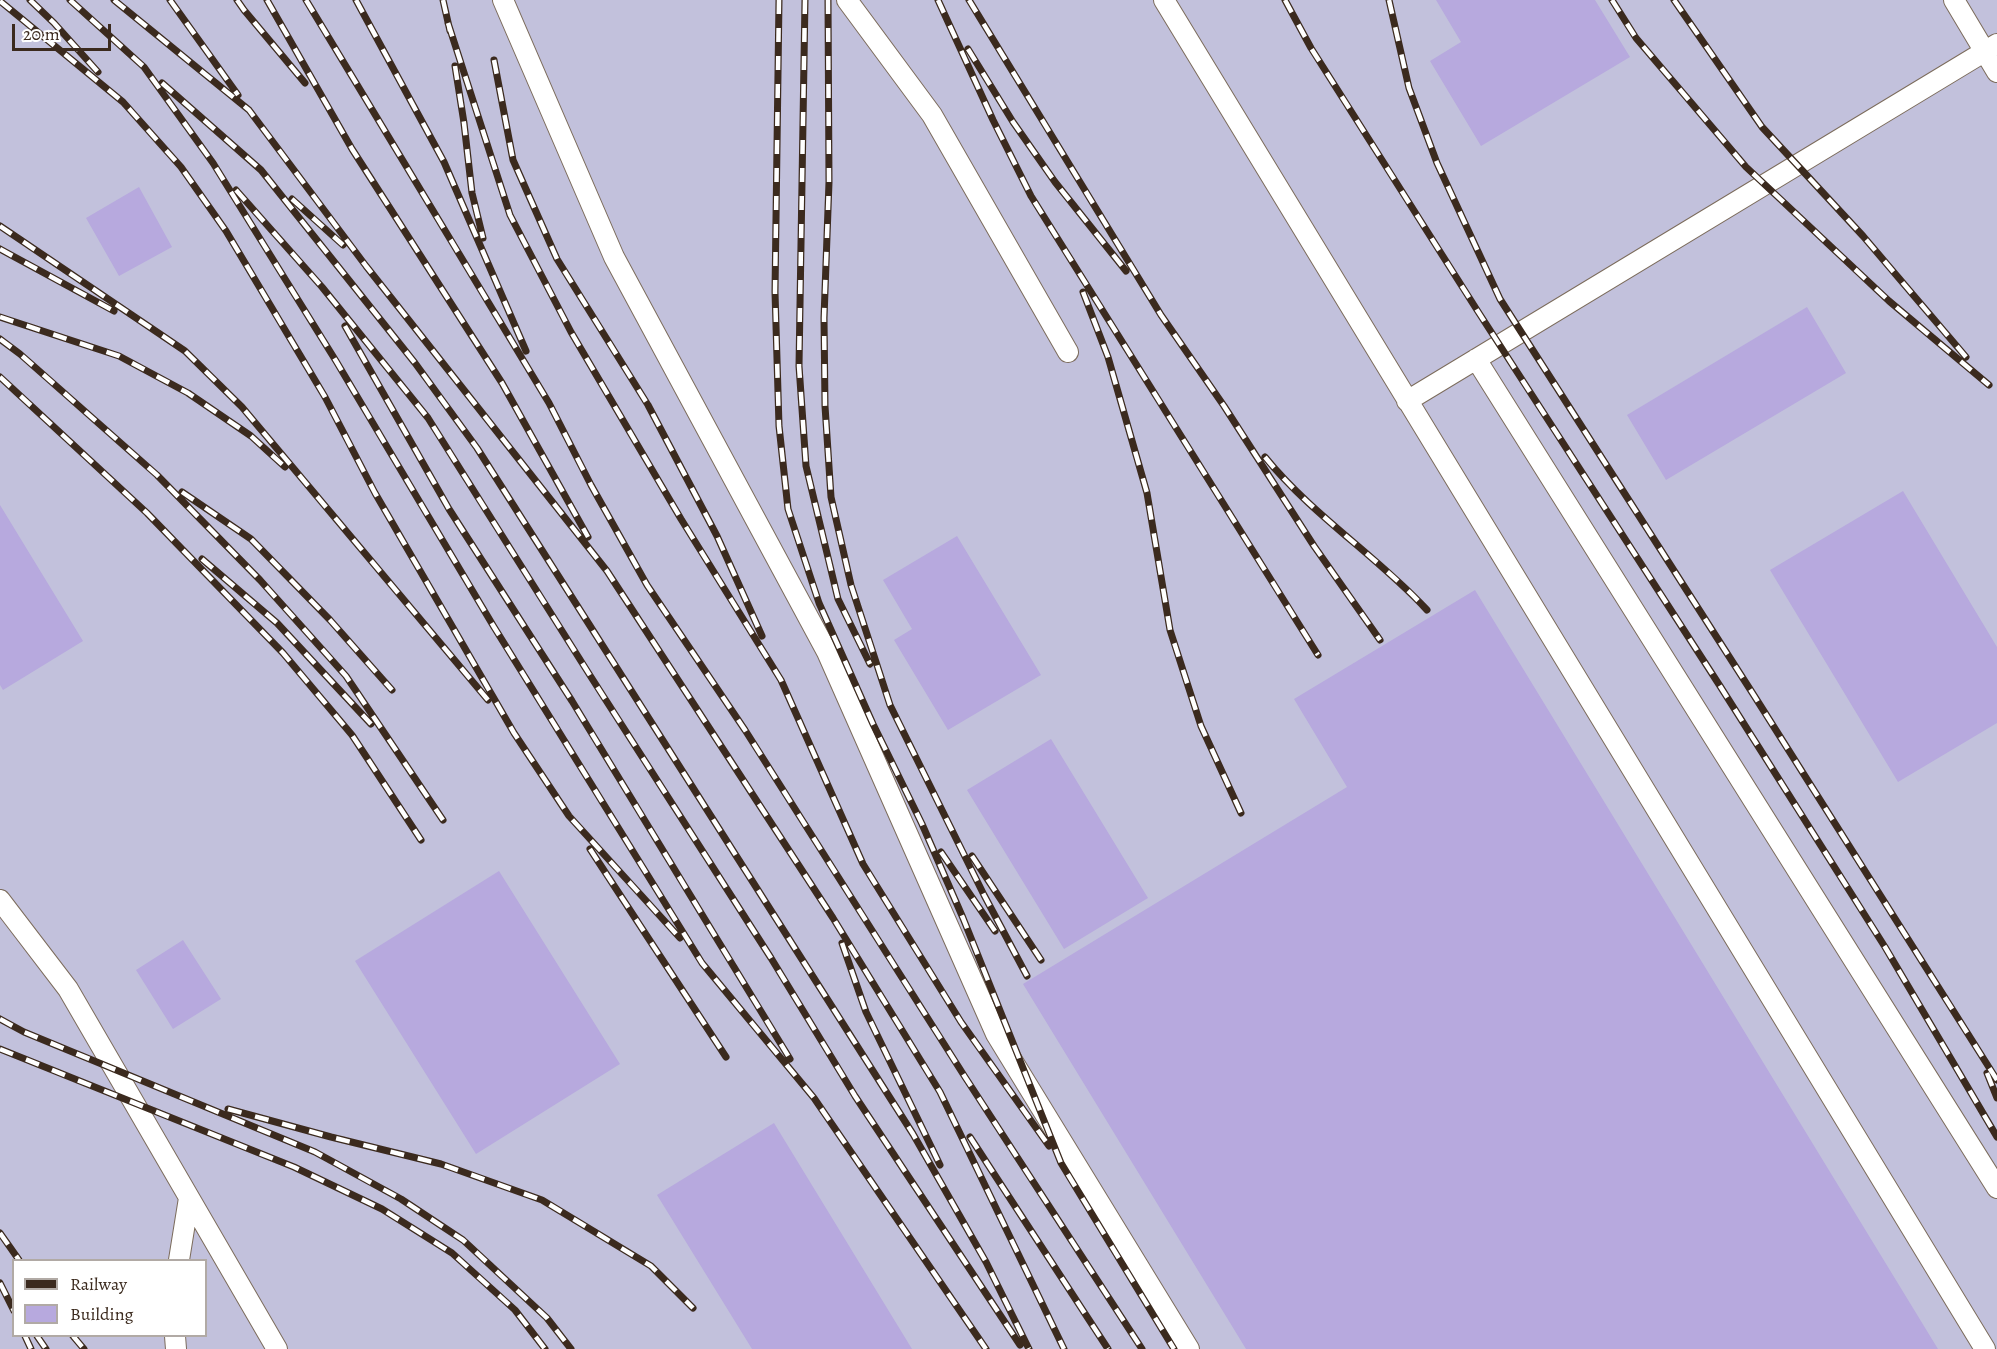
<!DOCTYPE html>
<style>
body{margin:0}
#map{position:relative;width:1997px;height:1349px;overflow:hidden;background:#f5e6cf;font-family:Alegreya,serif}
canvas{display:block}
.legend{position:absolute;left:12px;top:1259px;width:195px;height:78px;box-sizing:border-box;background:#fff;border:2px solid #b1aaa5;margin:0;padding:8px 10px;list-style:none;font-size:18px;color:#3b2a1e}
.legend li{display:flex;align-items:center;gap:12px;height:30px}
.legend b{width:30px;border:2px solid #b1aaa5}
.scale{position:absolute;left:12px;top:24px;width:99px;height:27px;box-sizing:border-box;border:3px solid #3b2a1e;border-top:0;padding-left:8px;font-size:18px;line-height:21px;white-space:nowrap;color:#3b2a1e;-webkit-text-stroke:4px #fff;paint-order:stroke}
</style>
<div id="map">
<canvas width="1997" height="1349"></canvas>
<ul class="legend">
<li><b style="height:8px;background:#3b2a1e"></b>Railway</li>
<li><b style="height:16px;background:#b7a9de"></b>Building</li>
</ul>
<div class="scale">20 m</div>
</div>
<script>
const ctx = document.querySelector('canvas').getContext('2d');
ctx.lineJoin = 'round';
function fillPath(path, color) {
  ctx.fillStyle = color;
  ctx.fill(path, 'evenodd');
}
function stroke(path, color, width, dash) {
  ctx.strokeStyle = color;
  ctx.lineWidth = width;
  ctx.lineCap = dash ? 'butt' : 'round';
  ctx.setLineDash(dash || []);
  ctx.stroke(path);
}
fillPath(new Path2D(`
 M 0,0 L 1997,0 L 1997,1349 L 0,1349 ZM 14,1260 L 206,1260 L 206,1336 L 14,1336 Z`), '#c2c1dc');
fillPath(new Path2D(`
 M 1436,0 L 1595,0 L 1630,57 L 1481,146 L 1430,61 L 1461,42 Z
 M 139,187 L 172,247 L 119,276 L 86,218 Z
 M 1807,307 L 1846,373 L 1666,480 L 1627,415 Z
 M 1903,491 L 1997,647 L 1997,723 L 1898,782 L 1770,570 Z
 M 0,505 L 83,641 L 3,690 L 0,685 Z
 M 957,536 L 1041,675 L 948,730 L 894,640 L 912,629 L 883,580 Z
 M 1475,590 L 1938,1349 L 1246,1349 L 1023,984 L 1347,787 L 1294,699 Z
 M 1051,739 L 1148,898 L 1064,949 L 967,790 Z
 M 499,871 L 620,1064 L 476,1154 L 355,961 Z
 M 183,940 L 221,999 L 173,1029 L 136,970 Z
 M 774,1123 L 912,1349 L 752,1349 L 657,1195 Z`), '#b7a9de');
const lane = new Path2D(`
 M 503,0 L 614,257 L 827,652 L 996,1034 L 1189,1349
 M 847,0 L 932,115 L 1068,352
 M 1164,0 L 1985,1349
 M 1954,0 L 1997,72
 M 1476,359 L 1997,1188
 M 1407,401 L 1997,44
 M 0,900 L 68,989 L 277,1349
 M 179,1260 L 189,1198
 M 175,1336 L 176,1349`);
stroke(lane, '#7c6c5c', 22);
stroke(lane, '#fff', 20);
const rail = new Path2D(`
 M 30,0 L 54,23 L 98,72
 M 70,0 L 144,67 L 213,163 L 336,361 L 494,627 L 702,963 L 814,1098 L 986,1349
 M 114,0 L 249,110 L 366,266 L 607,571 L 833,918 L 940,1092 L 1064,1349
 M 170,0 L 238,95
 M 237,0 L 244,10 L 305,83
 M 267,0 L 352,149 L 502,383 L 588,537
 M 306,0 L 549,403 L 591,485 L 647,585 L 745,730 L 965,1077 L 1142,1349
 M 356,0 L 444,162 L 526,351
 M 443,0 L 450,31
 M 779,0 L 775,292 L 779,426 L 788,509 L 819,603 L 873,724 L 922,824 L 963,918 L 1061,1163 L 1174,1349
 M 805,0 L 799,366 L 806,466 L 838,599 L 870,664
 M 828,0 L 829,182 L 824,318 L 825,406 L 831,497 L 851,585 L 890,705 L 984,895 L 1027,976
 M 938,0 L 993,120 L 1031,196 L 1318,655
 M 969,0 L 1161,315 L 1224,406 L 1314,546 L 1380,640
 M 1285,0 L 1311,48 L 1477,310 L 1720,686 L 1885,947 L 1997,1137
 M 1389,0 L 1409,88 L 1437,163 L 1500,299 L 1755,697 L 1997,1080
 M 1612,0 L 1636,38 L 1746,167 L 1889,301 L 1989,385
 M 1674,0 L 1762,127 L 1863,236 L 1966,357
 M 0,1 L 123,102 L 181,167 L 226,231 L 325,397 L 375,493 L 514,733 L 569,816 L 680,938
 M 448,23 L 510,215 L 571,332 L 681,519 L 781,680 L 863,864 L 961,1022 L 1049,1146
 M 968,49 L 1013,122 L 1055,182 L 1126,271
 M 494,60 L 513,160 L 557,259 L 648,405 L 717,536 L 762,636
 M 455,66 L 464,123 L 472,193 L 483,238
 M 162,83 L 261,170 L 415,363 L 477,448 L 913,1134 L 986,1262 L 1029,1349
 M 236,190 L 322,287 L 428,418 L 591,677 L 771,958 L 855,1096 L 1020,1345
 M 292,199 L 343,245
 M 0,226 L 185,351 L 242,407 L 488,700
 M 0,249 L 114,311
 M 1083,292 L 1108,357 L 1147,493 L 1170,630 L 1201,726 L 1241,813
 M 0,317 L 119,356 L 188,393 L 251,436 L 285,467
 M 345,326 L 449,509 L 572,701 L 790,1059
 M 0,339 L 20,354 L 157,475 L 260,580 L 346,676 L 443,820
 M 0,377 L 147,513 L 283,653 L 352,735 L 421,840
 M 1265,457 C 1312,515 1377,556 1427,610
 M 182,492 L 251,539 L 330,620 L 392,690
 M 202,559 L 277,623 L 371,724
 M 590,849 L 726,1057
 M 941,852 L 995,931
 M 972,856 L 1041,960
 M 842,943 L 866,1012 L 940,1165
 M 0,1019 L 24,1032 L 315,1152 L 401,1199 L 463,1240 L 547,1318 L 571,1349
 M 0,1049 L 294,1167 L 382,1209 L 452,1253 L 515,1310 L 545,1349
 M 1987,1073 L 1997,1098
 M 228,1109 L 331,1137 L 441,1164 L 542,1200 L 651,1266 L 693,1308
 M 970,1137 L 1108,1349
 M 0,1233 L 19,1260
 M 0,1283 L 14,1311
 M 25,1336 L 31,1349
 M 37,1336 L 46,1349
 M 73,1336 L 84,1349`);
stroke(rail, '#3b2a1e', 7);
stroke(rail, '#fff', 4.5, [14]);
</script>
